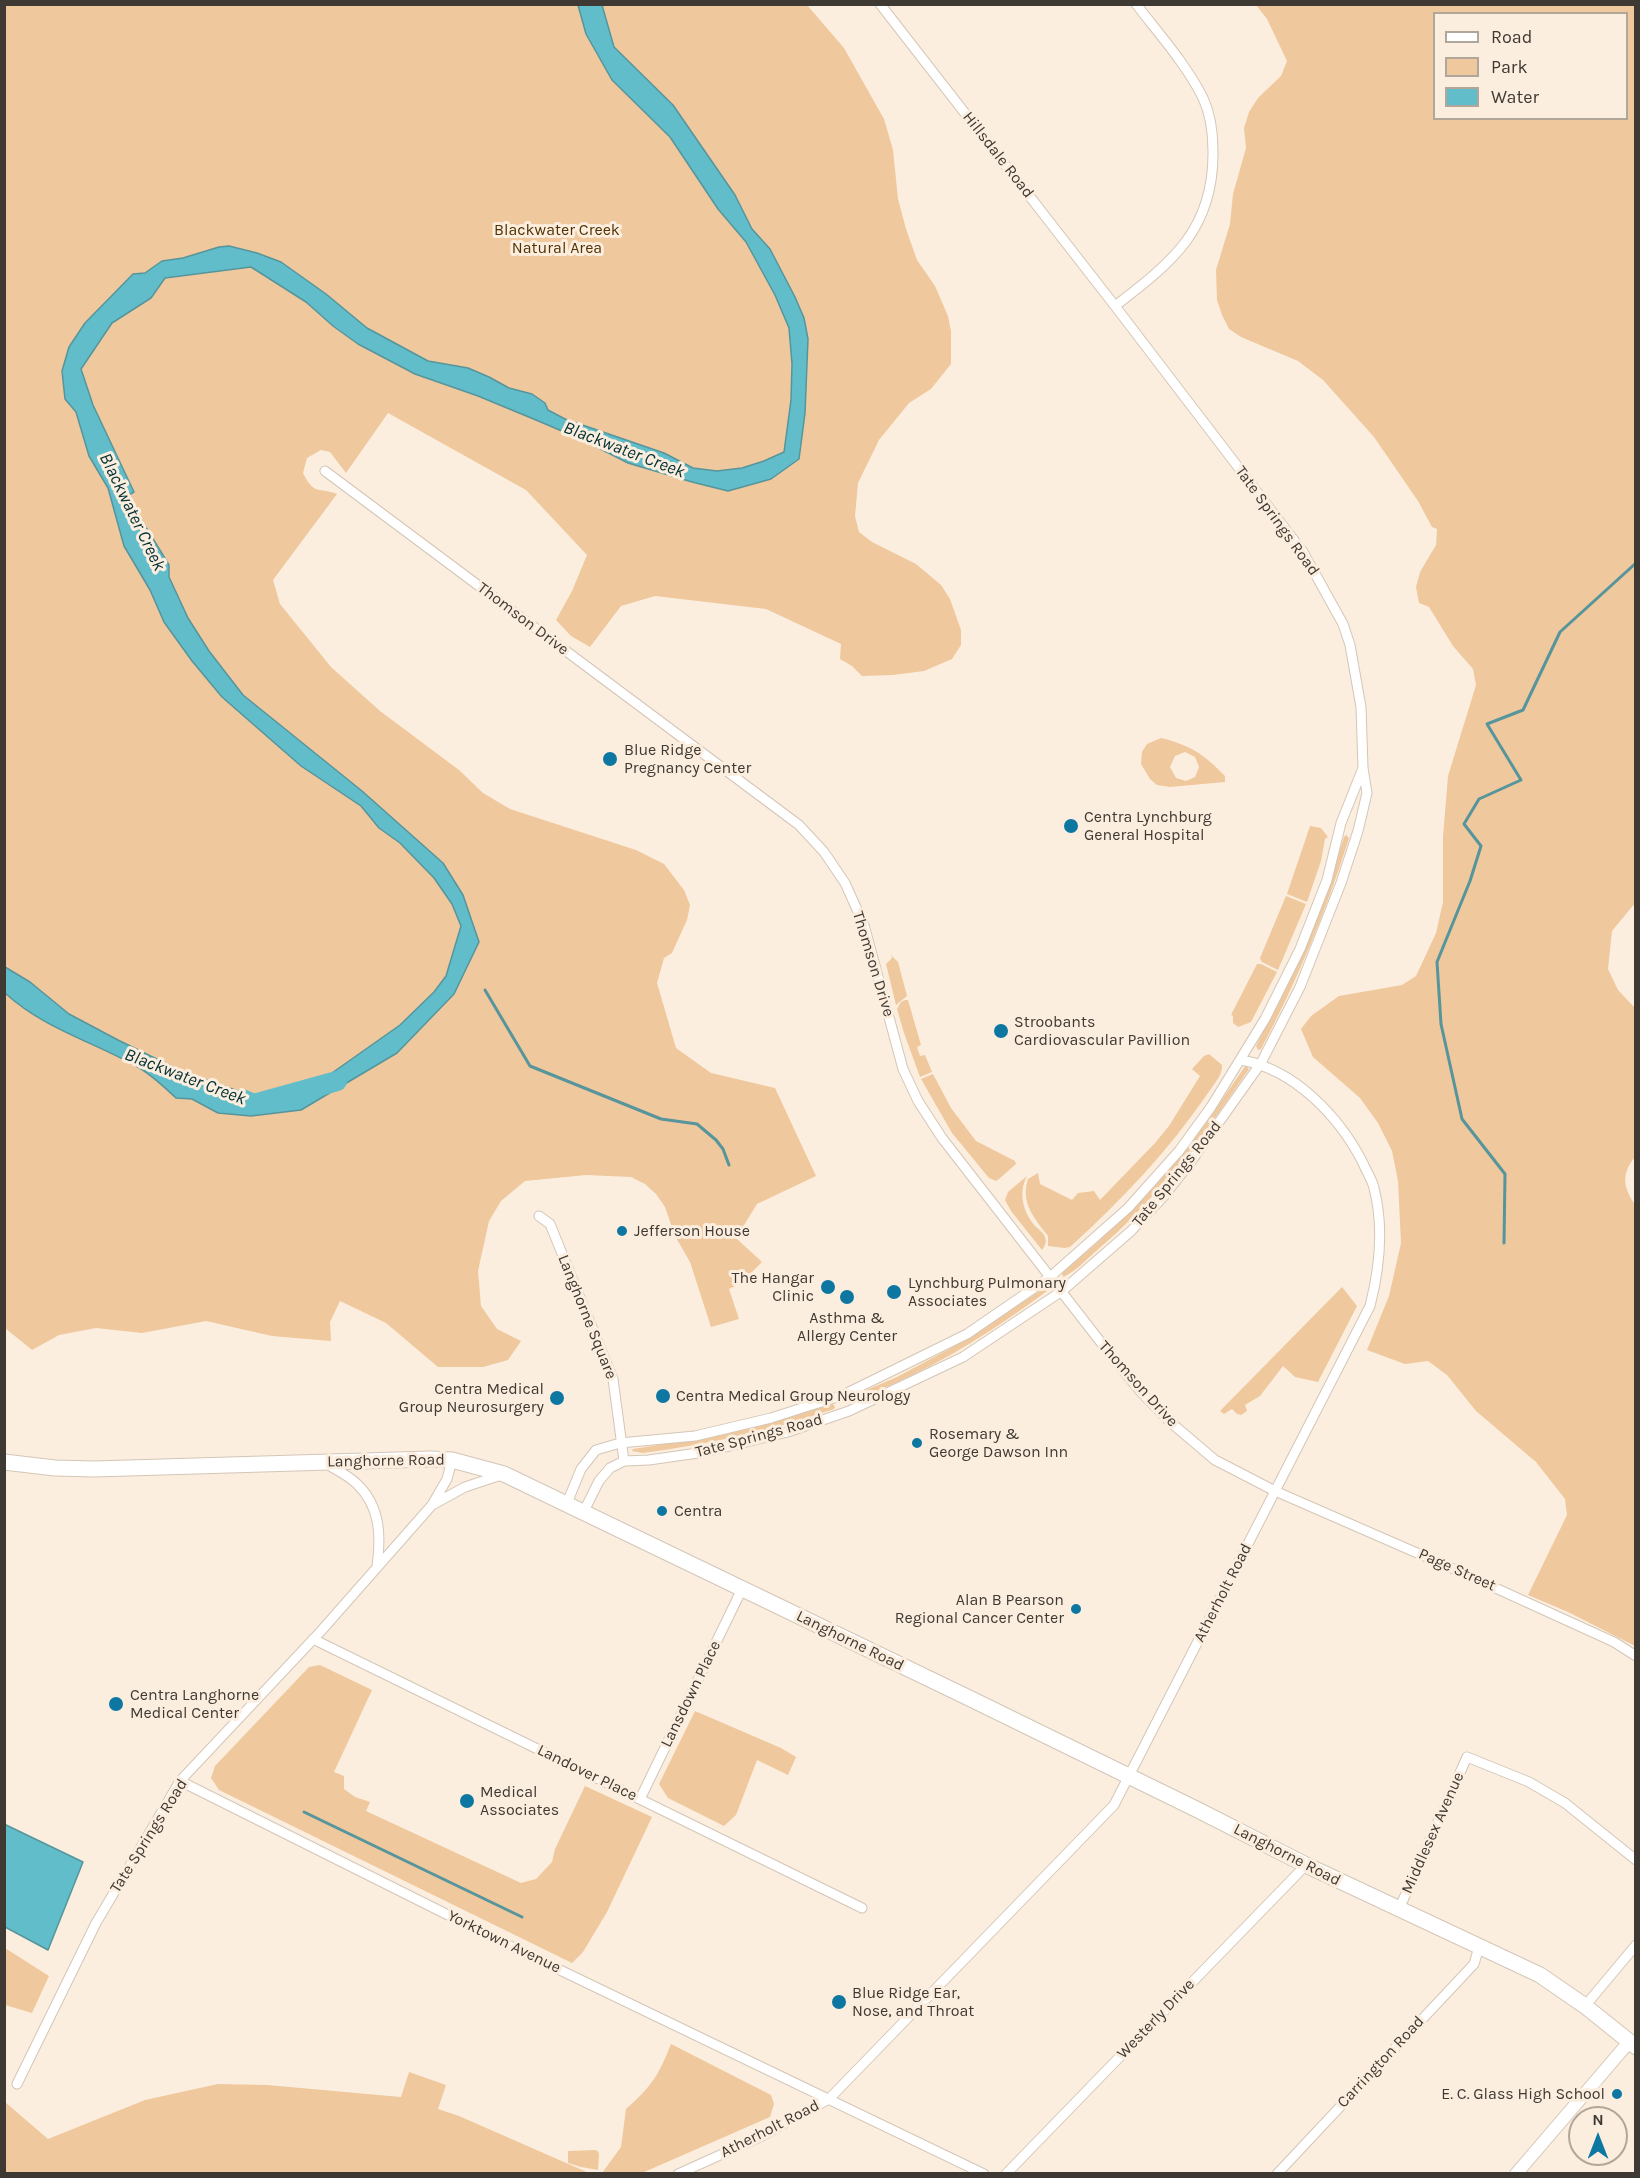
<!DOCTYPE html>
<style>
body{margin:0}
#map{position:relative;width:1640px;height:2178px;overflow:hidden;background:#fceede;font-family:Karla,sans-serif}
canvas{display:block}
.frame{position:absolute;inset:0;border:6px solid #3f3933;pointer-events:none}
.legend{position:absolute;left:1433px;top:12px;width:195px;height:108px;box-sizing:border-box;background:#fceede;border:2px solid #b0a69a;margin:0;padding:8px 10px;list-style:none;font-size:18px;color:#3f3933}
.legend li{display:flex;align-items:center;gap:12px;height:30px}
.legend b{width:30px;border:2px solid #b0a69a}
.north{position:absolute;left:1568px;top:2106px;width:60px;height:60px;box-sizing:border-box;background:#fceede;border:2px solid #b0a69a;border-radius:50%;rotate:0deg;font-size:16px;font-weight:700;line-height:24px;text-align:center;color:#3f3933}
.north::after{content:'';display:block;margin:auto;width:21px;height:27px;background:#0d77a2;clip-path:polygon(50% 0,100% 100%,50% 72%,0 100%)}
</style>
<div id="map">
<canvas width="1640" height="2178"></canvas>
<div class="frame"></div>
<ul class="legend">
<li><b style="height:8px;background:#fff"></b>Road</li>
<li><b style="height:16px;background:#efc89d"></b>Park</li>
<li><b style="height:16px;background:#60bdc9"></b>Water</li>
</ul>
<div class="north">N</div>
</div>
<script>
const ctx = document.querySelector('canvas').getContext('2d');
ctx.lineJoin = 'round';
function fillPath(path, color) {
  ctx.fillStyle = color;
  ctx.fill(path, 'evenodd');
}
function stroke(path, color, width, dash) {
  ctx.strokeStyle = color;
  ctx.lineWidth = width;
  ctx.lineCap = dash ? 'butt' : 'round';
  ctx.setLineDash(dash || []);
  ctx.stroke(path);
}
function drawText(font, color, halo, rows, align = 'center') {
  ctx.font = font + ' Karla,sans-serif';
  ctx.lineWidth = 6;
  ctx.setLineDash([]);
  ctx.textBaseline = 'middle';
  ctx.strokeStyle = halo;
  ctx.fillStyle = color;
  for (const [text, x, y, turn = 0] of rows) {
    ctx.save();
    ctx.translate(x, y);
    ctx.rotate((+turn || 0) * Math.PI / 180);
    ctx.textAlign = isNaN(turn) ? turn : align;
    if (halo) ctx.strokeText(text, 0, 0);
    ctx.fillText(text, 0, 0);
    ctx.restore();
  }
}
fillPath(new Path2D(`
 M 4,5 L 807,5 L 844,48 L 884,119 L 893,150 L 898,199 L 906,229 L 917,260 L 935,286 L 948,316 L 951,331 L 951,364 L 931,389 L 909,403 L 879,440 L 858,483 L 855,516 L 859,532 L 872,542 L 916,564 L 941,585 L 950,599 L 961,630 L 961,645 L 952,659 L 924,671 L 893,675 L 862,676 L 852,666 L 840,659 L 841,644 L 766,609 L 655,596 L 621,606 L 590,647 L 571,636 L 556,620 L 572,591 L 587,555 L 526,490 L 388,413 L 346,473 L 330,452 L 321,450 L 307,458 L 303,473 C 314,495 317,487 337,494 L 273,580 L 280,604 L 331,667 L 380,711 L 459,770 L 483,793 L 510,809 L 636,850 L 664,864 L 684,890 L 690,905 L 687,920 L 672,953 L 664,958 L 657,983 L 676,1048 L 711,1073 L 775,1088 L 816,1176 L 757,1204 L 736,1238 L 762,1262 L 741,1283 L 729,1289 L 739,1319 L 711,1327 L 690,1262 L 675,1236 L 665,1207 L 656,1194 L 645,1184 L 631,1177 L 586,1175 L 525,1181 L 501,1201 L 489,1221 L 478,1271 L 481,1306 L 497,1329 L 521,1341 L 508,1360 L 483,1367 L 438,1367 L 386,1323 L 340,1301 L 330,1322 L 331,1341 L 272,1336 L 206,1321 L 142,1333 L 96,1328 L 59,1335 L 32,1350 L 5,1328 Z
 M 1256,5 L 1635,5 L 1636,902 L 1612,931 L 1608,969 L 1618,990 L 1636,1009 L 1635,1157 C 1620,1175 1624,1189 1636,1206 L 1635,1646 L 1568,1612 L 1528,1595 L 1567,1515 L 1565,1499 L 1536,1462 L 1476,1411 L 1447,1375 L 1428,1361 L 1405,1364 L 1367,1350 L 1389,1296 L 1401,1243 L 1398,1181 L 1392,1151 L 1378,1123 L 1360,1098 L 1313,1057 L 1301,1029 L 1311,1016 L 1339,996 L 1402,985 L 1416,976 L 1436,933 L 1443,902 L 1443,837 L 1448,776 L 1476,685 L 1473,669 L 1453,646 L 1429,607 L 1419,603 L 1416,587 L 1420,572 L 1436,545 L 1437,529 L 1432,527 L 1418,501 L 1374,437 L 1323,380 L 1298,361 L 1241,337 L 1229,329 L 1222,315 L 1217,300 L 1216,270 L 1230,224 L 1233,194 L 1246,148 L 1244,128 L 1249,112 L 1258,98 L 1281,76 L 1287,61 L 1267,19 ZM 1434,14 L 1626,14 L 1626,118 L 1434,118 Z
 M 1161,738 C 1190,745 1205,755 1225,776 L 1225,782 L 1170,787 L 1157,785 L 1150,779 L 1141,764 L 1142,752 L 1147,744 ZM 1185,752 L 1195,757 L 1199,767 L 1195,777 L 1186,781 L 1176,778 L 1170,767 L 1175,756 Z
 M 1310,826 L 1321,828 L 1328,837 L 1325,839 L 1321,861 L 1307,902 L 1287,894 Z
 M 1346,835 L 1349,838 C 1326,912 1297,981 1261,1049 L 1258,1050 L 1256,1046 L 1307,943 L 1327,892 L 1344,837 Z
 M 1286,896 L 1306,904 L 1278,970 L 1262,962 L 1260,958 Z
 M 891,955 L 898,962 L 907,996 L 896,1005 L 886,964 L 892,958 Z
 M 1257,964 L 1261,964 L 1277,972 L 1251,1022 L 1238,1027 L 1233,1023 L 1233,1016 L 1231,1015 Z
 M 905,1000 L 908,1000 L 921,1045 L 917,1047 L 920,1056 L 925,1055 L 932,1072 L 920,1077 L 904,1033 L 897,1009 L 901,1002 Z
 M 1209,1054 L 1222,1065 C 1223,1075 1213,1085 1208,1093 C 1169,1150 1121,1201 1070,1247 L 1065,1248 L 1048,1246 L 1048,1236 C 1035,1219 1020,1203 1028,1179 L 1038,1173 L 1040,1184 L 1072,1200 L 1078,1193 L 1094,1191 L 1100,1200 L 1155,1143 L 1169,1126 L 1200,1076 L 1192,1069 L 1204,1056 Z
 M 1246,1065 L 1249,1069 C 1204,1135 1157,1200 1095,1252 C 1086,1260 1075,1272 1063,1277 L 1062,1273 L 1099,1241 L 1166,1172 L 1208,1120 Z
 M 933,1074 L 951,1108 L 976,1141 L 1015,1161 L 1016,1164 L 999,1179 L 996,1181 L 989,1178 L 952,1133 L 921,1079 Z
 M 1027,1176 C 1018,1193 1023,1212 1035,1226 C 1038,1229 1043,1232 1045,1237 C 1047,1242 1045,1246 1042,1250 L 1011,1211 L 1005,1200 L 1008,1192 Z
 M 1046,1287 L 1047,1291 C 997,1328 946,1361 889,1386 C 878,1391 865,1399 854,1399 L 855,1395 L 897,1377 L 951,1348 Z
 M 1342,1287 L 1357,1306 L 1318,1382 L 1295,1377 L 1283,1366 L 1260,1396 L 1245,1405 L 1247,1411 L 1241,1415 L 1237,1414 L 1232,1409 L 1224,1414 L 1220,1411 Z
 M 833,1404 L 835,1407 L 834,1409 C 771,1431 708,1444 643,1453 L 632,1451 L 633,1449 L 727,1434 Z
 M 320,1665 L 372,1690 L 334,1772 L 344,1776 L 344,1789 L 355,1797 L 370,1802 L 366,1811 L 521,1883 L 536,1879 L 552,1862 L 555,1849 L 585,1786 L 652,1817 L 607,1912 L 583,1952 L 572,1963 L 219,1790 L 211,1778 L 215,1766 L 309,1667 Z
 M 695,1711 L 781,1748 L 796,1757 L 788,1775 L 757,1760 L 736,1815 L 724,1826 L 668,1798 L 659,1784 Z
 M 5,1948 L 49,1976 L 32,2013 L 5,2005 Z
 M 671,2044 L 771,2095 L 774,2104 L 770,2117 L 642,2173 L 602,2173 L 621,2147 L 626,2109 C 651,2087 659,2075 671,2044 Z
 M 409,2072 L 446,2085 L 438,2109 L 459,2116 L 589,2173 L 5,2173 L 5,2102 L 48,2139 L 145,2100 L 218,2084 L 267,2085 L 401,2097 Z
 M 596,2150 L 599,2153 L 598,2170 L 581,2167 L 568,2163 L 568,2151 Z`), '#efc89d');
const water = new Path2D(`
 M 578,5 L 602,5 L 614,47 L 673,105 L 735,195 L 752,229 L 770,249 L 795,297 L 804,318 L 808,339 L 805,413 L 799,459 L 771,479 L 728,491 L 692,482 L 628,463 L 583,440 L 536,420 L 478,396 L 415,374 L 358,344 L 333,326 L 306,302 L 251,267 L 165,278 L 151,298 L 112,323 L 81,369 L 93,405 L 134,492 L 127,496 L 169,565 L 169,577 L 188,618 L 209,651 L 243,695 L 362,791 L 443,863 L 463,895 L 479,942 L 454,994 L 397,1053 L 301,1110 L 251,1116 L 218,1113 L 192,1099 L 176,1098 C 163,1086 151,1074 136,1066 C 91,1041 43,1028 5,993 L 5,967 L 30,982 L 69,1014 L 118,1040 L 183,1072 L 273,1103 L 300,1100 L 322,1080 L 400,1025 L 434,992 L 446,976 L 461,926 L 452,904 L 434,878 L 400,843 L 379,828 L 361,806 L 301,766 L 222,697 L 192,661 L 164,622 L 150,590 L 124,546 L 108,488 L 89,456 L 76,412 L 65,399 L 62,371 L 69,347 L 85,323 L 133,274 L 145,273 L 162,261 L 183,258 L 219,247 L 229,246 L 257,253 L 281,262 L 326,294 L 367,328 L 428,361 L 468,368 L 489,377 L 509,388 L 532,394 L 545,403 L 548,410 L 565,419 L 664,453 L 693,468 L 717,471 L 742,468 L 764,461 L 784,452 L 791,400 L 792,364 L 789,328 L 775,295 L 746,242 L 718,209 L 670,137 L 612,80 L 586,34 Z
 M 4,1824 L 83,1862 L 48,1950 L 5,1927 Z`);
fillPath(water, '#60bdc9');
stroke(water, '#56959c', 1.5);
stroke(new Path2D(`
 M 485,990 L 530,1066 L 661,1119 L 697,1124 L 716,1140 L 723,1149 L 729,1165
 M 1504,1243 L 1505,1174 L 1462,1119 L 1441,1024 L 1437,962 L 1470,881 L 1481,846 L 1464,824 L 1479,799 L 1521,780 L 1487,724 L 1523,710 L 1560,632 L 1636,563
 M 304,1812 L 522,1917`), '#56959c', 3);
stroke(new Path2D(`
 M 242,1099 L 254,1104 L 337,1081`), '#60bdc9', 20);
const minor = new Path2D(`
 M 1115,306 C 1172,262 1214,230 1213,151 C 1213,134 1210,113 1203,98 C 1186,64 1159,34 1136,4
 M 325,471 L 799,825 L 824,852 L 845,883 L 864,925 L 903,1069 L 918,1101 L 942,1138 L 1113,1358 L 1140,1391 L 1169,1421 L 1215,1460 L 1275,1491 L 1456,1570 L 1614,1642 L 1636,1656
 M 539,1216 L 550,1224 L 613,1379 L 624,1461
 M 325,1463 C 336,1470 348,1475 357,1484 C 381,1507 381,1537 377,1567
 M 567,1503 L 581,1469 L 596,1450 L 620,1443 L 695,1436 L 771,1418 L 843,1395 L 967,1334 L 1050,1277 L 1128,1208 L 1179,1151 L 1211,1107 L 1265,1019 L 1300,949 L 1327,880 L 1341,823 L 1363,768
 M 434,1504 L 465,1487 L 501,1475
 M 584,1511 L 599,1481 L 610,1468 L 624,1461 L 649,1460 L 705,1452 L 788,1432 L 849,1411 L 963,1357 L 1062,1291 L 1131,1231 L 1164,1196 L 1192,1160 L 1261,1063 L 1300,987 L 1341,883 L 1358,831 L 1367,793 L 1363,768 L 1361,707 L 1350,645 L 1343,624 L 1303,552 L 1115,306 L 880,4
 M 313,1639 L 862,1908
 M 180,1781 L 508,1945 L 984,2174
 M 640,1799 L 742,1589
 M 1399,1909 L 1467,1757 L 1529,1782 L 1565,1803 L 1636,1860
 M 1585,2006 L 1636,1945
 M 17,2084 L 96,1923 L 180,1781 L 321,1631 L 432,1505 L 447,1479 L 452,1460
 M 678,2174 L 760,2137 L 829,2099 L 1114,1805 L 1370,1306 C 1380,1267 1384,1227 1374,1188 C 1372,1179 1366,1171 1363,1163 C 1339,1116 1294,1069 1241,1060
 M 1006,2174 L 1306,1865
 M 1277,2174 L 1474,1964 L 1479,1947`);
const tertiary = new Path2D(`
 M 1516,2174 L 1629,2042`);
const primary = new Path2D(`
 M 4,1462 L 55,1468 L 95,1469 L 430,1459 L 452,1460 L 504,1474 L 969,1698 L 1198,1810 L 1306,1865 L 1540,1975 L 1585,2006 L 1636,2047`);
stroke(minor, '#d4c6b7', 11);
stroke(tertiary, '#d4c6b7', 14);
stroke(primary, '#d4c6b7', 17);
stroke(minor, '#fff', 9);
stroke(tertiary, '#fff', 12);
stroke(primary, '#fff', 15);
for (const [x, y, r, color] of [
 [610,759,8,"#0d77a2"],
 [1071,826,8,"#0d77a2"],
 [1001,1031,8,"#0d77a2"],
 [622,1231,6,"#0d77a2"],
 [828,1287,8,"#0d77a2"],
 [894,1292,8,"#0d77a2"],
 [847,1297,8,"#0d77a2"],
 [663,1396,8,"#0d77a2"],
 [557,1398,8,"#0d77a2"],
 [917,1443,6,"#0d77a2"],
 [662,1511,6,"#0d77a2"],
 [1076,1609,6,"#0d77a2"],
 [116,1704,8,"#0d77a2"],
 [467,1801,8,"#0d77a2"],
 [839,2002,8,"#0d77a2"],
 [1617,2094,6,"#0d77a2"]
]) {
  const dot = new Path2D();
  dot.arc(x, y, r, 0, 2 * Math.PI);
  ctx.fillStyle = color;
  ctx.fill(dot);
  stroke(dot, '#fceede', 2);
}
drawText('16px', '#3f3933', '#fceede', [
 ["Hillsdale Road",998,155,52],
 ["Tate Springs Road",1277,521,54],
 ["Thomson Drive",523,619,37],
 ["Thomson Drive",873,964,73],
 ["Tate Springs Road",1177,1174,-51],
 ["Langhorne Square",587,1317,68],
 ["Thomson Drive",1138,1384,48],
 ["Tate Springs Road",759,1436,-15],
 ["Langhorne Road",386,1461,-1],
 ["Page Street",1457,1570,24],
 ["Atherholt Road",1223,1593,-63],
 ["Langhorne Road",850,1641,26],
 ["Lansdown Place",691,1694,-64],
 ["Landover Place",587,1773,26],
 ["Middlesex Avenue",1433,1833,-66],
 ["Tate Springs Road",149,1836,-58],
 ["Langhorne Road",1287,1855,27],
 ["Yorktown Avenue",504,1942,26],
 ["Westerly Drive",1156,2019,-46],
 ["Carrington Road",1381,2062,-47],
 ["Atherholt Road",770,2129,-27]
]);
drawText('16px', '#513205', '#fceede', [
 ["Blackwater Creek",557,230],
 ["Natural Area",557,248]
]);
drawText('16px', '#3f3933', '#fceede', [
 ["Blue Ridge",624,750],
 ["Pregnancy Center",624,768],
 ["Centra Lynchburg",1084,817],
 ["General Hospital",1084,835],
 ["Stroobants",1014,1022],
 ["Cardiovascular Pavillion",1014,1040],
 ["Jefferson House",634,1231],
 ["The Hangar",814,1278,"right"],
 ["Clinic",814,1296,"right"],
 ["Lynchburg Pulmonary",908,1283],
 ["Associates",908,1301],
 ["Asthma &",847,1318,"center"],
 ["Allergy Center",847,1336,"center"],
 ["Centra Medical",544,1389,"right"],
 ["Group Neurosurgery",544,1407,"right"],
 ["Centra Medical Group Neurology",676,1396],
 ["Rosemary &",929,1434],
 ["George Dawson Inn",929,1452],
 ["Centra",674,1511],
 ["Alan B Pearson",1064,1600,"right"],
 ["Regional Cancer Center",1064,1618,"right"],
 ["Centra Langhorne",130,1695],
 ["Medical Center",130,1713],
 ["Medical",480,1792],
 ["Associates",480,1810],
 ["Blue Ridge Ear,",852,1993],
 ["Nose, and Throat",852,2011],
 ["E. C. Glass High School",1605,2094,"right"]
], 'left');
drawText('italic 18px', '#003035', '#fceede', [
 ["Blackwater Creek",624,450,21],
 ["Blackwater Creek",132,512,64],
 ["Blackwater Creek",185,1077,21]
]);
</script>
